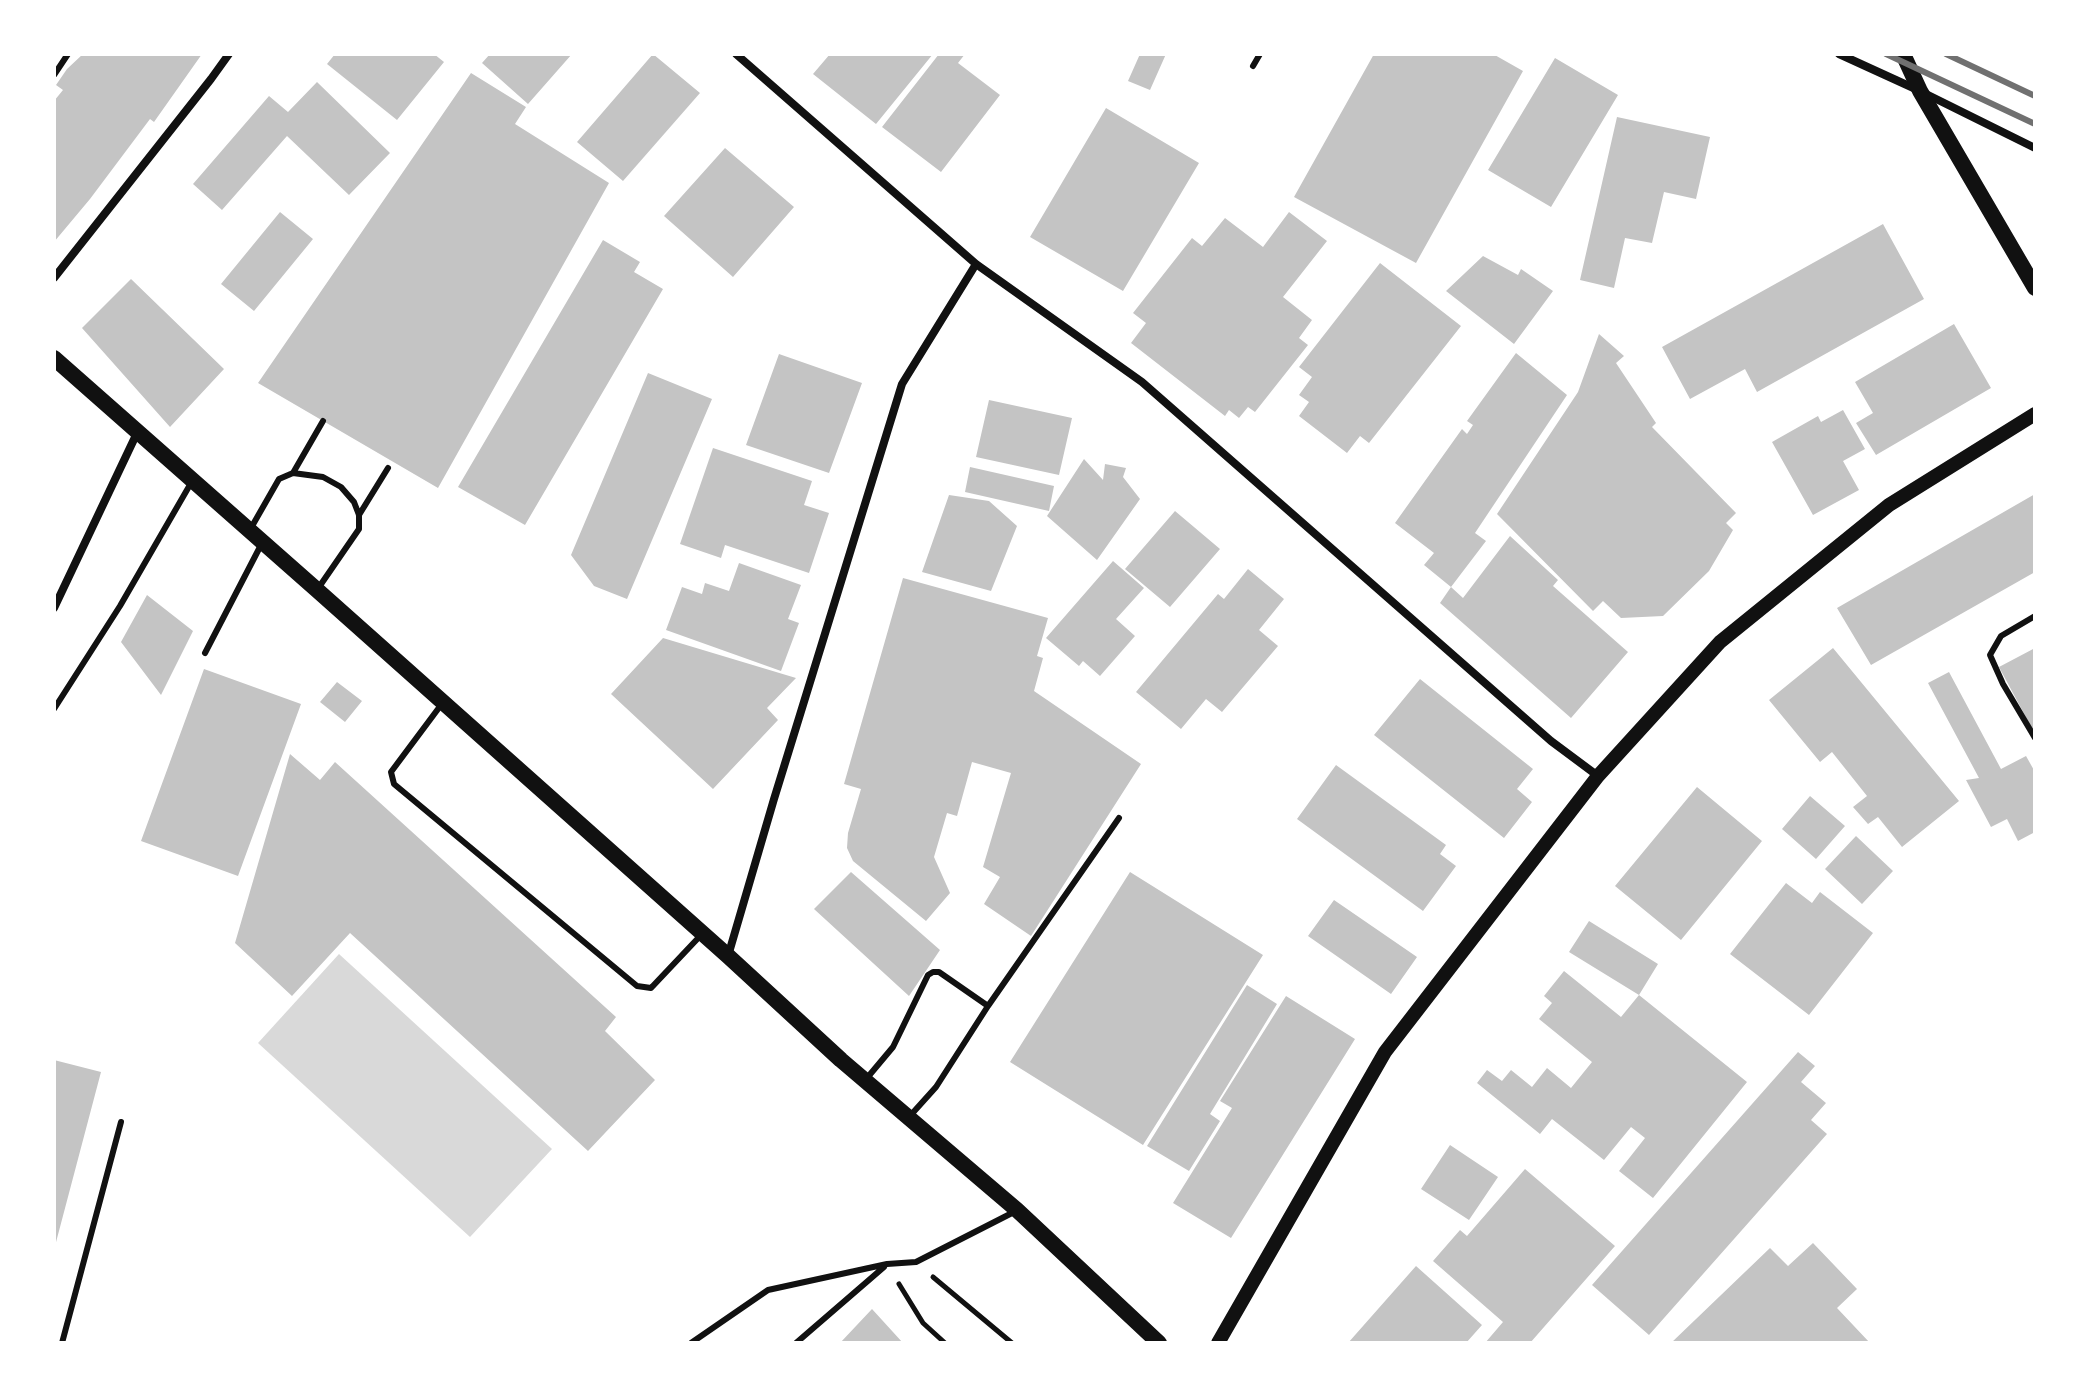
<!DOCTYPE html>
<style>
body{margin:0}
#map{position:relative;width:2089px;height:1397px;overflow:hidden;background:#fff;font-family:Merriweather,serif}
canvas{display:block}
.frame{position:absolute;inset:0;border:56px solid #fff;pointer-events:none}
</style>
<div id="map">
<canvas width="2089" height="1397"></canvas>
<div class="frame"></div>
</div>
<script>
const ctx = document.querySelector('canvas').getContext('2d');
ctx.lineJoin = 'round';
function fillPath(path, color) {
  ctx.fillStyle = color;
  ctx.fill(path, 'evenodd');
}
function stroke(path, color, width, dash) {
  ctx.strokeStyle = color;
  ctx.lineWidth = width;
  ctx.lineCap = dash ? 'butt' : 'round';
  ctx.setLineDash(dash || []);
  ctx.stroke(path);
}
fillPath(new Path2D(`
 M 339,954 L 552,1149 L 470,1237 L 258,1043 Z`), '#d9d9d9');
fillPath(new Path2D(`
 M 83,54 L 202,54 L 154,122 L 150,119 L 90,199 L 54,242 L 54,101 L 63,90 L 56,85 L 67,69 Z
 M 335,54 L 434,54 L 444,62 L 397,120 L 327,64 Z
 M 490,54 L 572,54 L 528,104 L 482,63 Z
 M 653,54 L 700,93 L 623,181 L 577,142 Z
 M 830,54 L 933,54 L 876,124 L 813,74 Z
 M 939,54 L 965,54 L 958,63 L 1000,95 L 941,172 L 882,127 Z
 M 1140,54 L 1166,54 L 1150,90 L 1128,81 Z
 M 1374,54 L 1493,54 L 1523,71 L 1416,263 L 1294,197 Z
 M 1555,58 L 1618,95 L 1551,207 L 1488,170 Z
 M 471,73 L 526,107 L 515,124 L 609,183 L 438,488 L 258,383 Z
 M 317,82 L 390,153 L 349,195 L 287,136 L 222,210 L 193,184 L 269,96 L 288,112 Z
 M 1106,108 L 1199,163 L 1123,291 L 1030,237 Z
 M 1617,117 L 1710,137 L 1696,199 L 1664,192 L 1652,243 L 1625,238 L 1614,288 L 1580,280 Z
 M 725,148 L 794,207 L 733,277 L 664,216 Z
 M 280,212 L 313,239 L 254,311 L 221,284 Z
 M 1289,212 L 1327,241 L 1283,297 L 1312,320 L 1299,338 L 1308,345 L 1255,412 L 1248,407 L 1239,418 L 1229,410 L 1225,416 L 1131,343 L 1146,323 L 1133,313 L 1192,238 L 1202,246 L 1225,218 L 1263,247 Z
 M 1883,224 L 1924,299 L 1757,392 L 1745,369 L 1690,399 L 1662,347 Z
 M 603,240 L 640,262 L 634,272 L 663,289 L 525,525 L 458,487 Z
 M 1483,256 L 1518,275 L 1521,269 L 1553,291 L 1514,344 L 1446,291 Z
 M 1380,263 L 1461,326 L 1369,443 L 1360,436 L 1347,453 L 1299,416 L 1309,402 L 1299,395 L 1312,377 L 1299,367 Z
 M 131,279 L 224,369 L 170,427 L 82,328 Z
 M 1954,324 L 1991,388 L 1876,455 L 1856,423 L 1873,413 L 1855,382 Z
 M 1599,334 L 1624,356 L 1616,363 L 1656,423 L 1652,427 L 1736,513 L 1726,523 L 1733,530 L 1709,571 L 1663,616 L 1621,618 L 1603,601 L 1593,611 L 1497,514 L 1578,392 Z
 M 1516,353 L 1567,395 L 1475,533 L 1486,541 L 1451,587 L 1424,565 L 1434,553 L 1395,523 L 1462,429 L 1467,434 L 1473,425 L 1467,421 Z
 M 779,354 L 862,383 L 829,473 L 746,445 Z
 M 648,373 L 712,399 L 627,599 L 594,586 L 571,555 Z
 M 989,400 L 1072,418 L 1059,475 L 976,457 Z
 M 1843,410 L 1865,449 L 1843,461 L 1859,490 L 1813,515 L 1772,442 L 1818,416 L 1821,422 Z
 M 713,448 L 812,481 L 804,505 L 829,513 L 809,573 L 725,545 L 721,558 L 680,544 Z
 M 1084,459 L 1103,480 L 1105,464 L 1126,468 L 1123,477 L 1140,499 L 1097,560 L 1047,516 Z
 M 970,467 L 1054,486 L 1049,511 L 965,492 Z
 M 2035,494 L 2035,572 L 1871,665 L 1837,608 Z
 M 949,495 L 989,501 L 1017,526 L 991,591 L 922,572 Z
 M 1175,511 L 1220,549 L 1170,607 L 1125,569 Z
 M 1510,536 L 1558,580 L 1553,586 L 1628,652 L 1571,718 L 1440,603 L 1451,587 L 1463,598 Z
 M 1113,561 L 1144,588 L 1116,619 L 1135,636 L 1100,676 L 1083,661 L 1079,666 L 1046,638 Z
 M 739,563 L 801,585 L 788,619 L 799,623 L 781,671 L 666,630 L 682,587 L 702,594 L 705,583 L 729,591 Z
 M 1248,569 L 1284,599 L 1259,630 L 1278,646 L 1222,712 L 1206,699 L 1181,729 L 1136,692 L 1218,594 L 1224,599 Z
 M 903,578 L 1048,618 L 1037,656 L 1043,658 L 1034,691 L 1141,764 L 1031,936 L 984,904 L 1000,877 L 983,867 L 1011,773 L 972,762 L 957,816 L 947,813 L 934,857 L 950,893 L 926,921 L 853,861 L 847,848 L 848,833 L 861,789 L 844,784 Z
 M 147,595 L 193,631 L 161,695 L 121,642 Z
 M 663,638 L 796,678 L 767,708 L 778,720 L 713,789 L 611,694 Z
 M 1833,648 L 1959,801 L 1902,847 L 1878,817 L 1868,824 L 1853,807 L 1867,796 L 1832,752 L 1820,762 L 1769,700 Z
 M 2035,648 L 2035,734 L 1999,667 Z
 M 204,669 L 301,704 L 238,876 L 141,841 Z
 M 1949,672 L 2001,769 L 2026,756 L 2035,772 L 2035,832 L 2018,841 L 2007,819 L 1991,827 L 1966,780 L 1979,778 L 1928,683 Z
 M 1420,679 L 1533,769 L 1517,789 L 1532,802 L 1504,838 L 1374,735 Z
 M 337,682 L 362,701 L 345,722 L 320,702 Z
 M 290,754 L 320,780 L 335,762 L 616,1017 L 605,1031 L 655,1080 L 588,1151 L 350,933 L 292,996 L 235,943 Z
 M 1336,765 L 1446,845 L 1440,854 L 1456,866 L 1423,911 L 1297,819 Z
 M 1697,787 L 1762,841 L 1681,940 L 1615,886 Z
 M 1810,796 L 1845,826 L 1816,859 L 1782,829 Z
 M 1856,836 L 1893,871 L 1862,904 L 1825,869 Z
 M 851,872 L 940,950 L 909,996 L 814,909 Z
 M 1130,872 L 1263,955 L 1143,1145 L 1010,1062 Z
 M 1786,883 L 1812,903 L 1820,892 L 1873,933 L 1809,1015 L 1730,954 Z
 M 1334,900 L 1417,957 L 1391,994 L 1308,936 Z
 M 1589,921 L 1658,964 L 1639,995 L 1747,1082 L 1653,1198 L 1619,1171 L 1645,1138 L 1631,1127 L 1604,1160 L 1552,1119 L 1540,1134 L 1477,1083 L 1487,1070 L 1502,1081 L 1511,1070 L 1532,1087 L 1547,1068 L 1571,1088 L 1592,1062 L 1539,1019 L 1552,1003 L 1544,996 L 1564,971 L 1621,1017 L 1639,995 L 1569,952 Z
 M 1247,985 L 1277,1004 L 1210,1114 L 1220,1121 L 1189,1171 L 1147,1146 Z
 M 1286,996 L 1355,1039 L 1231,1238 L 1173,1203 L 1232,1108 L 1220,1101 Z
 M 1798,1052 L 1815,1066 L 1801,1082 L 1826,1103 L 1811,1120 L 1827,1134 L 1649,1335 L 1592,1285 Z
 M 54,1060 L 101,1072 L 55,1246 L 54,1246 Z
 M 1450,1145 L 1498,1177 L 1469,1220 L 1421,1189 Z
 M 1525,1169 L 1615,1246 L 1530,1343 L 1485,1343 L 1503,1322 L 1433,1261 L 1460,1230 L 1467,1236 Z
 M 1813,1243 L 1857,1289 L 1837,1308 L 1870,1343 L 1671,1343 L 1770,1248 L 1788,1266 Z
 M 1416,1266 L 1482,1325 L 1466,1343 L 1348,1343 Z
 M 872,1309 L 903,1343 L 840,1343 Z`), '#c4c4c4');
stroke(new Path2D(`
 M 933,1277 L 1012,1343
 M 899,1284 L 923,1323 L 945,1343`), '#111', 5);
stroke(new Path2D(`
 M 1253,66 L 1260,54
 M 54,75 L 68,54
 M 293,473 L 323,421
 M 359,515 L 388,468
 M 251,528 L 279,479 L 293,473 L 323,477 L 341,487 L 354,502 L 359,515 L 359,529 L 317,590
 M 2035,616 L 2001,636 L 1990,655 L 2003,684 L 2035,738
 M 205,653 L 262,543
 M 441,705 L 391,772 L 394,784 L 637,986 L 651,988 L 702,934
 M 54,709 L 120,606 L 191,483
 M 867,1078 L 893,1047 L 928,975 L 933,972 L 939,972 L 988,1006 L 1119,818
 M 909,1117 L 936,1087 L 988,1006
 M 62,1343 L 121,1122
 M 691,1343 L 768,1290 L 887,1264 L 916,1262 L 1014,1212
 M 796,1343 L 884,1267`), '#111', 6);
stroke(new Path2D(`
 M 736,54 L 976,264 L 1142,382 L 1551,741 L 1598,776
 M 1839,54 L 1920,91 L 2035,148
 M 54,278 L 211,79 L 229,54
 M 54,608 L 137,433
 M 728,956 L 774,799 L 902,384 L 976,264`), '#111', 8);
stroke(new Path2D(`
 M 1218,1343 L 1385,1052 L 1598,776 L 1720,642 L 1889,505 L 2035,414`), '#111', 14);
stroke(new Path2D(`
 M 1903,54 L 1920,91 L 2035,288
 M 54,358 L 317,590 L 728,956 L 841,1060 L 1017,1210 L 1159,1343`), '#111', 16);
stroke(new Path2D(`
 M 1886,54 L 2035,124
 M 1946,54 L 2035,96`), '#707070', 6);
</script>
